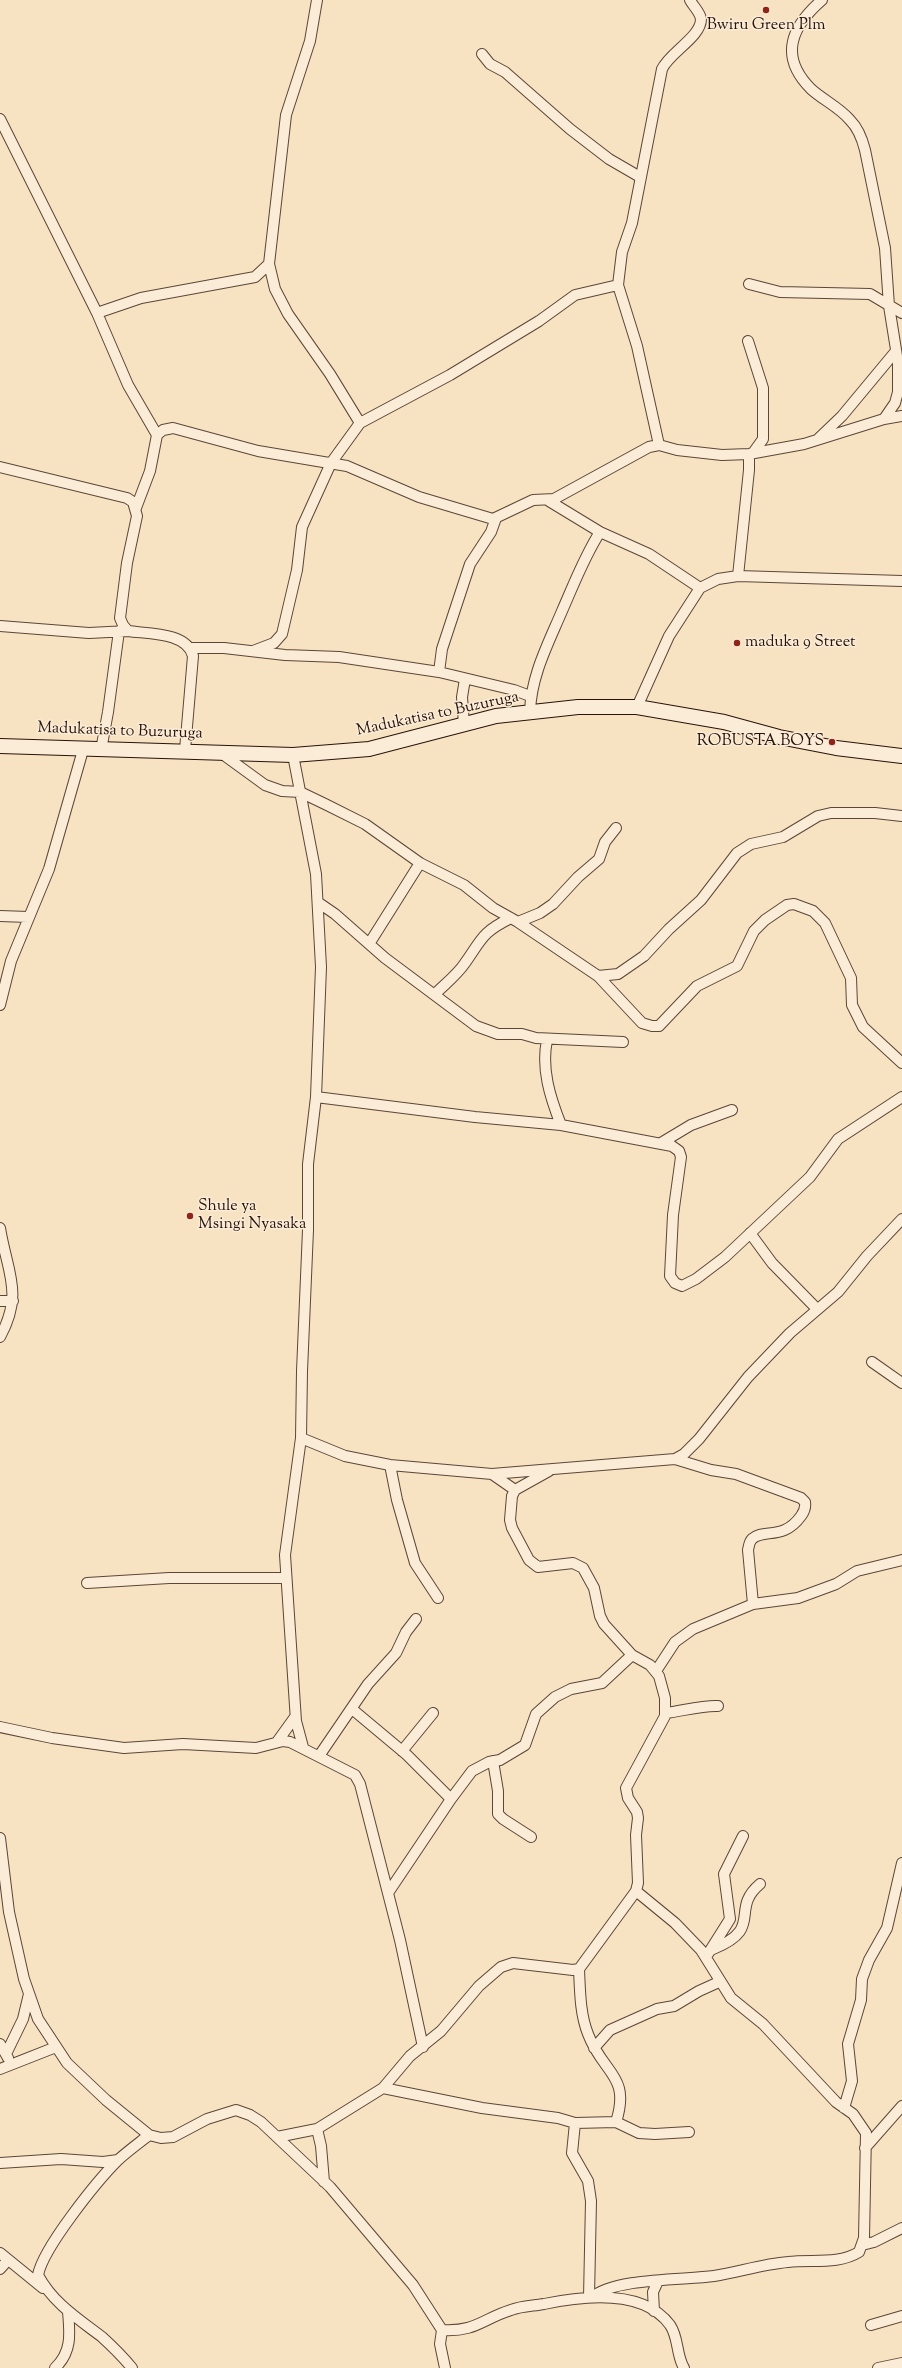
<!DOCTYPE html>
<style>
body{margin:0}
canvas{display:block;background:#f7e2c2}
</style>
<canvas width="902" height="2368"></canvas>
<script>
const ctx = document.querySelector('canvas').getContext('2d');
ctx.lineJoin = 'round';
function stroke(path, color, width, dash) {
  ctx.strokeStyle = color;
  ctx.lineWidth = width;
  ctx.lineCap = dash ? 'butt' : 'round';
  ctx.setLineDash(dash || []);
  ctx.stroke(path);
}
function drawText(font, color, halo, rows, align = 'center') {
  ctx.font = font + ' "Sorts Mill Goudy",serif';
  ctx.lineWidth = 3;
  ctx.setLineDash([]);
  ctx.textBaseline = 'middle';
  ctx.strokeStyle = halo;
  ctx.fillStyle = color;
  for (const [text, x, y, turn = 0] of rows) {
    ctx.save();
    ctx.translate(x, y);
    ctx.rotate((+turn || 0) * Math.PI / 180);
    ctx.textAlign = isNaN(turn) ? turn : align;
    if (halo) ctx.strokeText(text, 0, 0);
    ctx.fillText(text, 0, 0);
    ctx.restore();
  }
}
const street = new Path2D(`
 M 317,0 L 310,41 L 286,115 L 269,264 L 275,289 L 288,314 L 330,374 L 360,423
 M 482,54 L 490,64 L 505,72 L 570,129 L 609,159 L 640,177
 M 0,119 L 97,313 L 128,385 L 157,435
 M 749,284 L 780,292 L 870,294 L 902,313
 M 97,313 L 141,298 L 255,277 L 269,264
 M 748,341 L 763,388 L 763,439 L 753,453
 M 884,419 L 902,416
 M 819,438 L 842,416 L 896,351
 M 659,445 L 637,346 L 618,285 L 622,252 L 632,223 L 662,69 C 670,52 701,37 701,19 C 700,12 693,6 690,0
 M 0,467 L 127,498 L 133,502 L 137,516 L 127,563 L 120,618 L 123,625 L 128,631 C 148,634 187,632 193,656 L 185,750
 M 549,501 L 600,532 L 649,554 L 700,588
 M 136,508 L 150,471 L 157,435 L 163,430 L 173,428 L 258,451 L 347,466 L 419,497 L 493,519 L 533,500 L 554,499 L 649,447 L 659,445 L 677,450 L 722,455 L 749,454 L 804,444 L 884,419 L 895,403 L 898,392 L 898,362 L 889,306 L 885,248 L 865,150 C 862,138 858,128 850,120 C 839,107 823,100 811,89 C 778,56 792,26 822,0
 M 738,576 L 749,470 L 749,454
 M 0,626 L 89,633 L 128,631
 M 191,648 L 224,648 L 285,655 L 339,657 L 439,672 L 514,690 L 530,696
 M 253,651 L 274,643 L 282,634 L 297,570 L 302,527 L 331,463 L 360,423 L 450,375 L 539,321 L 575,295 L 618,285
 M 439,672 L 442,649 L 470,564 L 491,532 L 496,518
 M 637,707 L 669,636 L 700,588 L 718,579 L 738,576 L 902,581
 M 530,712 C 531,676 548,644 562,611 C 574,584 584,557 600,532
 M 464,724 L 462,697 L 465,679
 M 101,750 L 108,712 L 119,631
 M 221,753 L 265,785 L 282,791 L 300,792 L 325,804 L 365,824 L 420,863 L 464,885 L 493,908 L 518,922 L 598,976 L 642,1023 L 652,1026 L 659,1026 L 697,986 L 737,966 L 754,931 L 765,920 L 787,905 L 794,904 L 813,911 L 825,923 L 851,978 L 852,1005 L 863,1027 L 902,1063
 M 293,755 L 316,874 L 321,967 L 316,1097 L 308,1164 L 308,1230 L 302,1371 L 301,1438 L 285,1555 L 296,1721 L 303,1747
 M 319,903 L 335,914 L 385,958 L 476,1026 L 498,1034 L 522,1034 L 536,1038 L 623,1042
 M 0,916 L 28,917
 M 518,922 L 540,913 L 553,904 L 578,877 L 599,859 L 605,842 L 616,828
 M 369,944 L 420,863
 M 598,976 L 618,974 L 644,956 L 669,929 L 701,900 L 737,853 L 751,844 L 783,837 L 818,816 L 831,813 L 875,813 L 902,816
 M 435,994 C 445,984 457,975 465,963 C 482,939 482,932 511,918
 M 0,1005 L 11,961 L 49,869 L 83,750
 M 547,1040 C 541,1069 550,1097 561,1125
 M 316,1097 L 475,1117 L 561,1125 L 672,1146 L 679,1151 L 681,1157 L 673,1215 L 670,1276 L 675,1283 L 682,1286 L 696,1279 L 725,1257 L 810,1177 L 838,1139 L 902,1097
 M 661,1143 L 691,1125 L 732,1110
 M 0,1228 C 7,1272 24,1293 0,1337
 M 750,1233 L 772,1263 L 817,1309
 M 0,1301 L 13,1301
 M 872,1362 L 902,1383
 M 301,1438 L 345,1456 L 390,1465 L 492,1474 L 675,1459 L 684,1454 L 699,1439 L 748,1377 L 790,1333 L 838,1292 L 867,1256 L 902,1219
 M 675,1459 L 711,1470 L 736,1474 L 801,1498 L 805,1502 C 806,1508 804,1512 801,1516 C 783,1541 764,1528 752,1539 C 749,1542 749,1546 748,1550 L 753,1604
 M 390,1465 L 397,1500 L 415,1563 L 438,1598
 M 492,1474 L 515,1490
 M 87,1583 L 169,1578 L 286,1578
 M 656,1671 L 675,1642 L 693,1629 L 753,1604 L 798,1598 L 836,1584 L 857,1571 L 902,1560
 M 352,1709 L 407,1755 L 451,1799
 M 666,1713 C 682,1711 704,1705 718,1706
 M 0,1727 L 52,1738 L 124,1748 L 183,1744 L 256,1748 L 283,1741 L 290,1742 L 355,1775 L 360,1784 L 400,1940 L 423,2047
 M 277,1742 L 295,1717
 M 402,1751 L 433,1713
 M 319,1756 L 368,1684 L 396,1653 L 406,1632 L 416,1619
 M 493,1761 L 498,1791 L 498,1814 L 503,1819 L 531,1837
 M 0,1838 L 9,1912 L 24,1979 L 38,2019 L 67,2063 L 106,2100 L 149,2135 L 161,2138 L 173,2137 L 207,2119 L 236,2110 L 250,2115 L 261,2122 L 330,2187 L 413,2285 L 442,2330 C 476,2332 482,2319 511,2310 C 521,2306 533,2306 544,2304 C 582,2296 643,2288 670,2325 C 679,2338 676,2355 684,2368
 M 388,1893 L 451,1799 L 472,1771 L 489,1762 L 500,1760 L 525,1745 L 536,1714 L 555,1697 L 571,1689 L 602,1683 L 632,1655
 M 713,1949 C 765,1928 729,1910 760,1884
 M 706,1957 L 730,1919 L 724,1874 L 743,1836
 M 579,1969 C 580,1991 580,2014 588,2034 C 603,2074 631,2075 616,2122
 M 0,2044 L 8,2058
 M 594,2048 L 610,2030 L 657,2009 L 674,2006 L 699,1991 L 719,1982
 M 6,2054 L 23,2019 L 29,1994
 M 0,2069 L 56,2047
 M 383,2088 L 482,2108 L 558,2118 L 575,2123 L 616,2122 L 639,2133 L 655,2134 L 689,2132
 M 844,2108 L 852,2081 L 848,2044 L 861,2000 L 862,1979 L 869,1960 L 887,1928 L 902,1863
 M 575,2123 L 572,2153 L 588,2181 L 591,2201 L 589,2297
 M 317,2129 L 321,2146 L 324,2182
 M 277,2137 L 317,2129 L 383,2088 L 410,2056 L 441,2031 L 479,1986 L 501,1967 L 513,1963 L 573,1970 L 579,1969 L 636,1891 L 638,1883 L 636,1835 L 638,1818 L 637,1812 L 628,1798 L 626,1788 L 665,1716 L 665,1698 L 659,1676 L 650,1665 L 632,1655 L 604,1624 L 600,1616 L 594,1588 L 583,1568 L 573,1563 L 538,1567 L 529,1560 L 512,1528 L 510,1520 L 512,1496 L 515,1490 L 549,1471
 M 865,2148 L 902,2106
 M 0,2163 L 61,2159 L 103,2162 L 118,2160
 M 862,2245 L 874,2242 L 902,2228
 M 0,2253 L 43,2288
 M 0,2269 L 8,2260
 M 593,2297 C 613,2278 685,2280 714,2276 C 739,2272 763,2264 788,2262 C 812,2259 838,2265 859,2252 L 864,2238 L 866,2133 L 853,2114 L 836,2102 L 763,2024 L 731,1998 L 701,1950 L 675,1923 L 636,1891
 M 654,2311 L 653,2292 L 658,2281
 M 871,2325 L 902,2316
 M 442,2330 L 440,2344 L 445,2368
 M 55,2368 C 72,2352 70,2334 68,2312
 M 132,2368 C 123,2357 113,2347 102,2337 C 77,2318 53,2303 38,2275 C 43,2248 97,2181 118,2160 C 128,2151 139,2143 149,2135
 M 878,2368 L 902,2363`);
const secondary = new Path2D(`
 M 0,746 L 293,755 L 369,749 L 496,716 L 578,707 L 637,707 L 724,722 L 779,737 L 836,748 L 902,756`);
stroke(street, '#5c4638', 12);
stroke(secondary, '#28120a', 16);
stroke(street, '#faecd7', 10);
stroke(secondary, '#faecd7', 14);
for (const [x, y, r, color] of [
 [766,10,4,"#8f2418"],
 [737,643,4,"#8f2418"],
 [832,742,4,"#8f2418"],
 [190,1216,4,"#8f2418"]
]) {
  const dot = new Path2D();
  dot.arc(x, y, r, 0, 2 * Math.PI);
  ctx.fillStyle = color;
  ctx.fill(dot);
  stroke(dot, '#faecd7', 1.5);
}
drawText('16px', '#28120a', '#faecd7', [
 ["Bwiru Green Plm",766,26,"center"],
 ["maduka 9 Street",745,643],
 ["ROBUSTA BOYS",824,742,"right"],
 ["Shule ya",198,1207],
 ["Msingi Nyasaka",198,1225]
], 'left');
drawText('16px', '#28120a', '#faecd7', [
 ["Madukatisa to Buzuruga",438,715,-12],
 ["Madukatisa to Buzuruga",120,732,2]
]);
</script>
